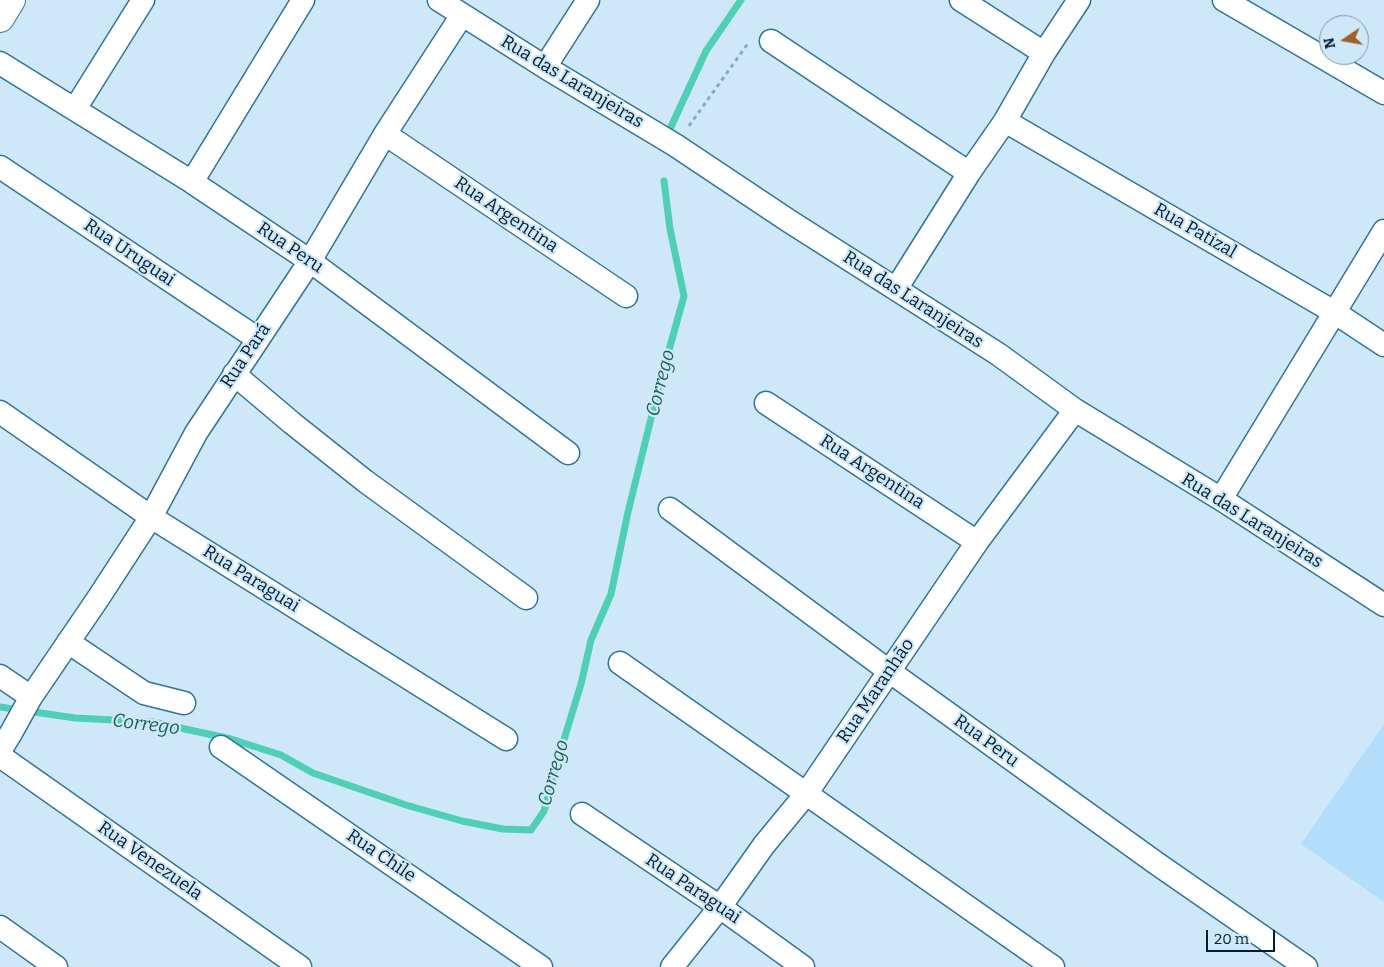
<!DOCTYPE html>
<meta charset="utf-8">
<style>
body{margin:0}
#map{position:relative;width:1384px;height:967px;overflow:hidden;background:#cee8fa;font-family:Bitter,serif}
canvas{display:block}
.north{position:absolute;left:1319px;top:15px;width:50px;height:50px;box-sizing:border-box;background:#cee8fa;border:1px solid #7d98a9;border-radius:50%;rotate:258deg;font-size:14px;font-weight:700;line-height:20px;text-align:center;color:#031f2f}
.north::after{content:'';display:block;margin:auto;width:18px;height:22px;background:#a1602a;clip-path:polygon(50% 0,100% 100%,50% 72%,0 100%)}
.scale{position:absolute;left:1206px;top:930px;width:69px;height:22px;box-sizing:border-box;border:2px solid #031f2f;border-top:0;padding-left:6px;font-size:15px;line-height:18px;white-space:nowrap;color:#031f2f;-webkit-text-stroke:4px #cee8fa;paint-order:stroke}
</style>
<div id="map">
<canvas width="1384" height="967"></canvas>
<div class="north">N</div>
<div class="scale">20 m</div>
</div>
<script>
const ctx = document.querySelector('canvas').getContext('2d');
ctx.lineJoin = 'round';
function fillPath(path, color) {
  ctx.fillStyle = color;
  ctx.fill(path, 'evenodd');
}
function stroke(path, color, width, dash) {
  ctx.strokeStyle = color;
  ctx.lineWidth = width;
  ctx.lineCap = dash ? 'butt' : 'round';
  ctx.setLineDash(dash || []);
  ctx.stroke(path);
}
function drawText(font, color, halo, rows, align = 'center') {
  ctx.font = font + ' Bitter,serif';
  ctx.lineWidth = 4.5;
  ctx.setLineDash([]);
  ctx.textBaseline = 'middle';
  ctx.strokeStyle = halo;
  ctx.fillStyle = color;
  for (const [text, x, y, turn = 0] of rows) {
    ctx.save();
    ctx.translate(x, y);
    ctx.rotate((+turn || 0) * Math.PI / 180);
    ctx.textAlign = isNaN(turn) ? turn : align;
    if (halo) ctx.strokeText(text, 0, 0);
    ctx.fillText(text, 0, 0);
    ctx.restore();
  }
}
fillPath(new Path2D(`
 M 1384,724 L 1384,902 L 1301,844 Z`), '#b2ddfb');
stroke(new Path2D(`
 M 670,129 L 706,51 L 741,0
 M 0,707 L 75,718 L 153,722 L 231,739 L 281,755 L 313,773 L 406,805 L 462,821 L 503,829 L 531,830 L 544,811 L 555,769 L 581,684 L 591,640 L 611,594 L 628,512 L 659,386 L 684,296 L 670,229 L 664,181`), '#50cfb6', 7);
const street = new Path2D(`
 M 439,0 L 545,67 L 675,145 L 789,221 L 998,354 L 1075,410 L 1221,499 L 1384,605
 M 961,0 L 1044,53
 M 1224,0 L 1384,93
 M 771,41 L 969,173
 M 0,63 L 192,182 L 310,261 L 568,453
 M 545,67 L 588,0
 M 75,109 L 143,0
 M 1005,121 L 1334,312 L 1384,345
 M 385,134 L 626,296
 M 0,167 L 258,339
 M 192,182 L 303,0
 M 896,289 L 969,173 L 1005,121 L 1044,53 L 1079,0
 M 234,374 L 292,423 L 365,481 L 526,598
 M 766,403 L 977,542
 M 0,412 L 151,517 L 506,739
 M 1221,499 L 1384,231
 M 670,509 L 889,671 L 1156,863 L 1306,967
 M 68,642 L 144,693 L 184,703
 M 620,663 L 1053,967
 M 0,676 L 31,697
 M 221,747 L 541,967
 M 0,751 L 11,733 L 31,697 L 99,597 L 151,517 L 196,433 L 310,261 L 385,134 L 462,15
 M 0,756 L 300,967
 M 582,814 L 720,907 L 803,967
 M 0,927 L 56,967
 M 672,967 L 720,907 L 764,845 L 806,794 L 977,542 L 1075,410`);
const secondary = new Path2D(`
 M 0,18 L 11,0`);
stroke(street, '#31749c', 25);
stroke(secondary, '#31749c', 30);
stroke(new Path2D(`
 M 689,126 L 749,42`), '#8ea9ba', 3, [4, 4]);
stroke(street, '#fff', 22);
stroke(secondary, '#fff', 28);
drawText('18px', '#031f2f', '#cee8fa', [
 ["Rua das Laranjeiras",572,82,31],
 ["Rua Argentina",506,215,34],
 ["Rua Patizal",1195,231,30],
 ["Rua Peru",290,248,34],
 ["Rua Uruguai",129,253,34],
 ["Rua das Laranjeiras",913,300,33],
 ["Rua Pará",246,356,-56],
 ["Rua Argentina",872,472,33],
 ["Rua das Laranjeiras",1252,521,32],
 ["Rua Paraguai",251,579,32],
 ["Rua Maranhão",876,691,-56],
 ["Rua Peru",986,741,36],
 ["Rua Chile",381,856,34],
 ["Rua Venezuela",150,861,35],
 ["Rua Paraguai",693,889,34]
]);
drawText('italic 19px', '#1c6053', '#cee8fa', [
 ["Corrego",661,383,-76],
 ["Corrego",146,725,7],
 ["Corrego",554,773,-74]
]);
</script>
